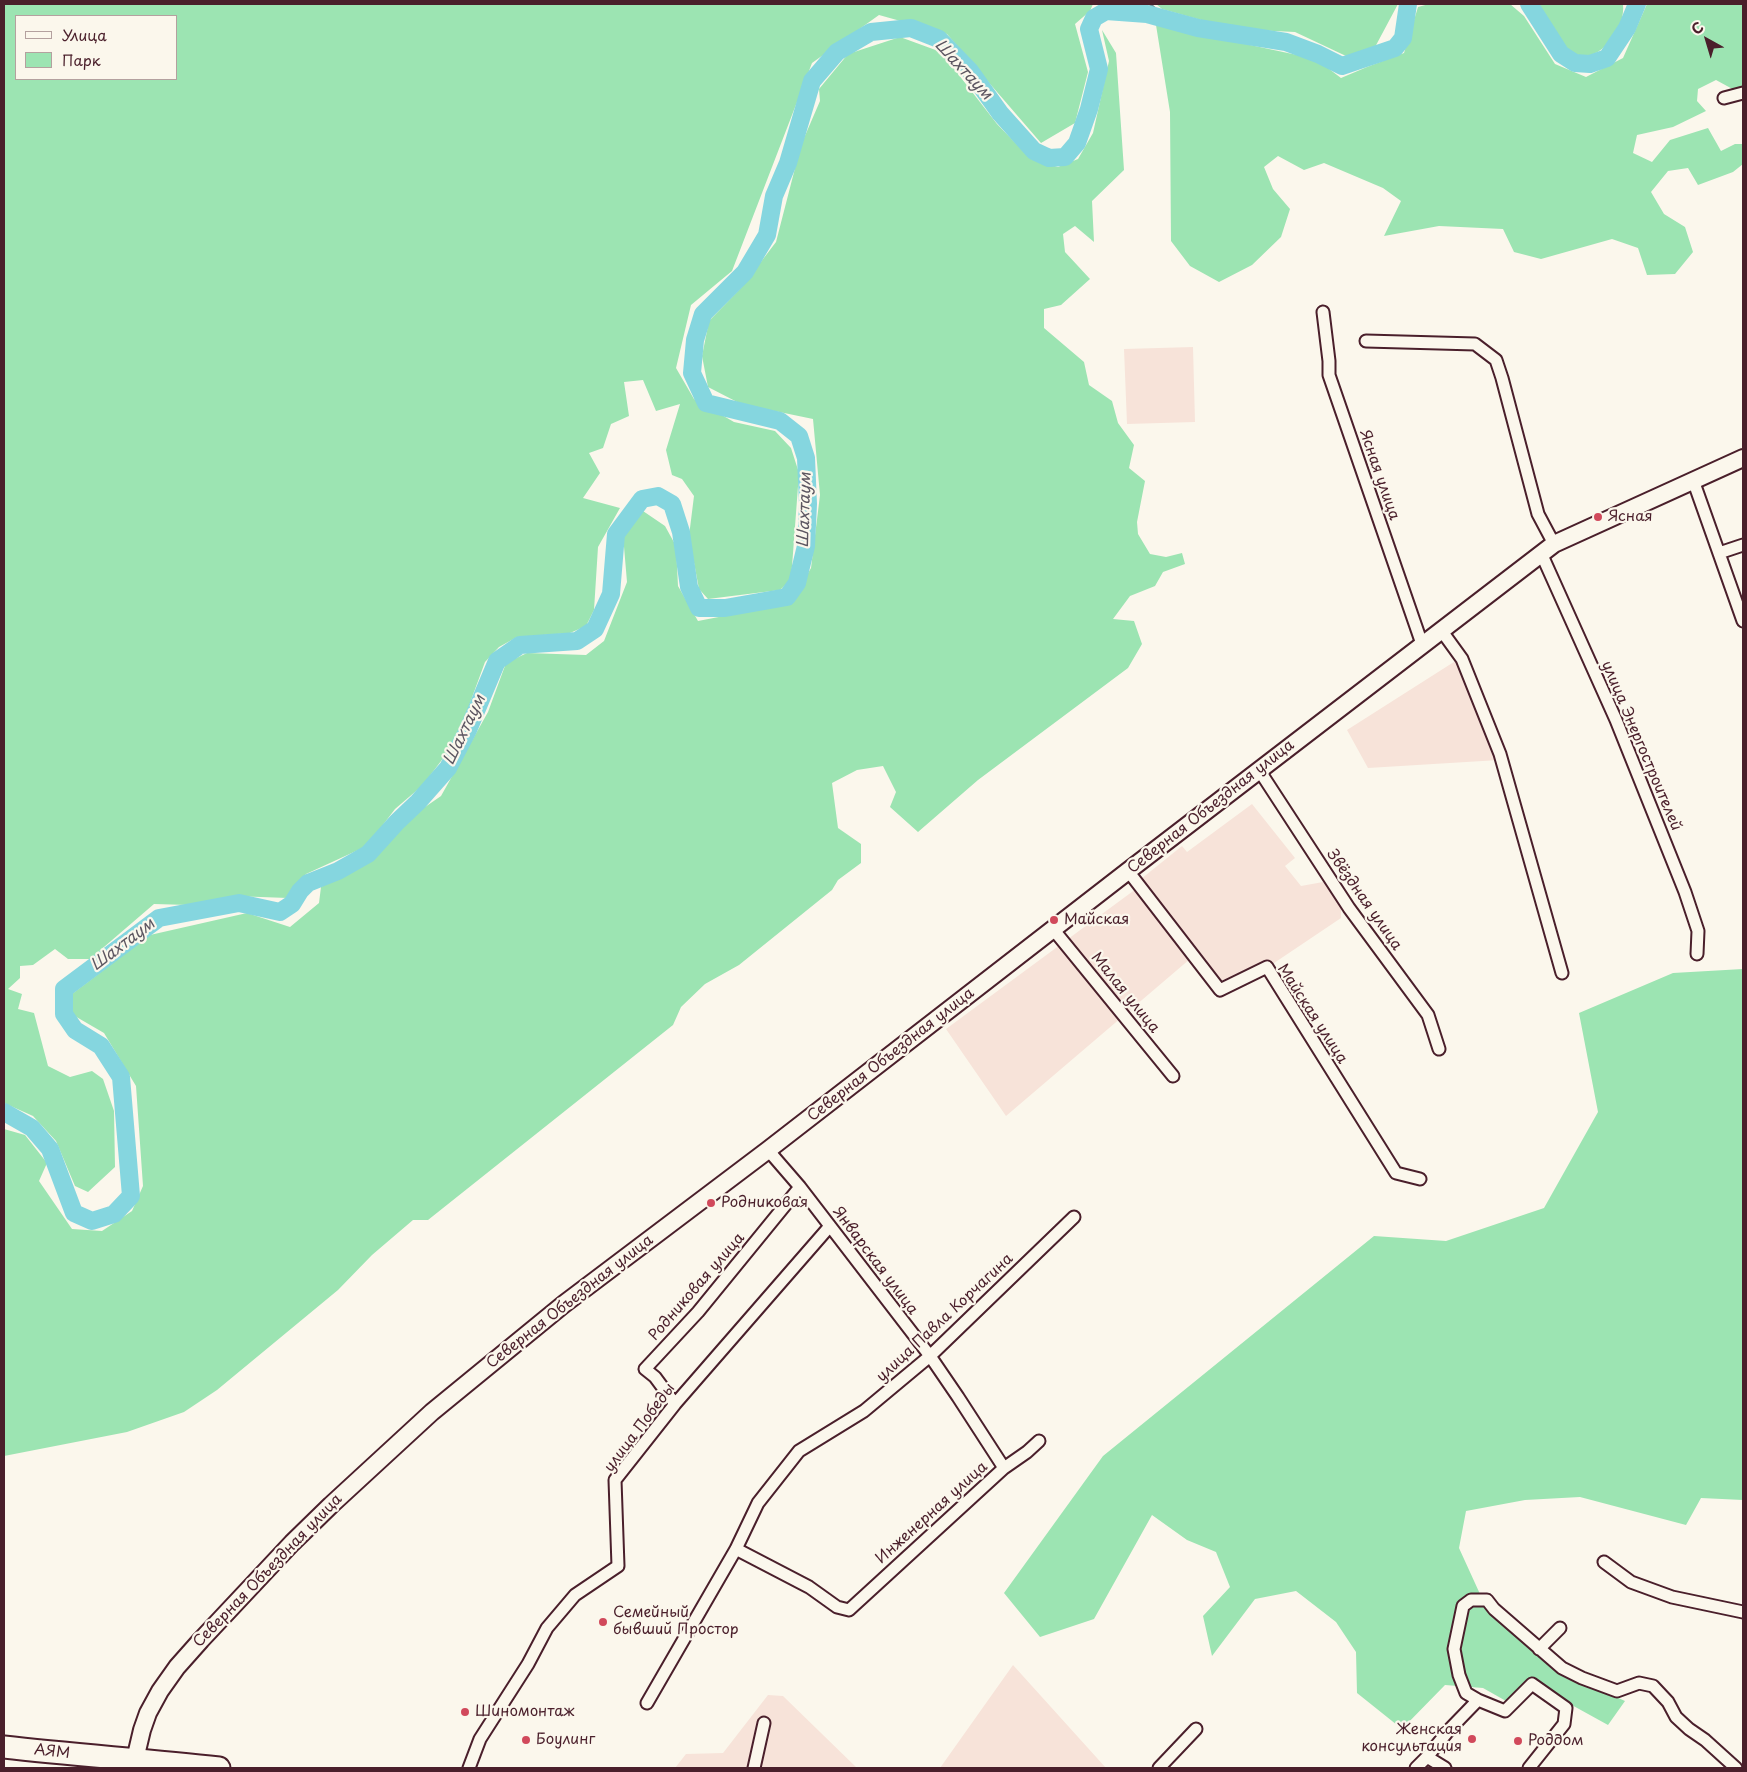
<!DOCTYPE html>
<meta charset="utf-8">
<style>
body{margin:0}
#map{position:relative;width:1747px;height:1772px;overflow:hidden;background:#fbf7ec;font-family:"Playpen Sans",sans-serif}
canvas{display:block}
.frame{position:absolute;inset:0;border:5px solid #4a1f2b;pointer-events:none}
.legend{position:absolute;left:15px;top:15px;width:162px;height:65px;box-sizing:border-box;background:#fbf7ec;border:1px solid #b4a19f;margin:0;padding:6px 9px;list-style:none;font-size:15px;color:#4a1f2b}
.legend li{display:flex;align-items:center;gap:10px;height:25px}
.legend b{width:25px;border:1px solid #b4a19f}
.north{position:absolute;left:1682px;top:15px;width:50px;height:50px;-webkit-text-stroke:4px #fbf7ec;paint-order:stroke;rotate:321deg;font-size:14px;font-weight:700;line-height:20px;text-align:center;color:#4a1f2b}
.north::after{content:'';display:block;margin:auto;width:18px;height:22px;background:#4a1f2b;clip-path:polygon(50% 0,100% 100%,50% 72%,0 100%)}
</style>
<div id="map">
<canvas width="1747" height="1772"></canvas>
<div class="frame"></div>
<ul class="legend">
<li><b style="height:6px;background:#fbf7ec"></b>Улица</li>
<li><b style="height:14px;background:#9ce4b2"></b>Парк</li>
</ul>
<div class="north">С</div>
</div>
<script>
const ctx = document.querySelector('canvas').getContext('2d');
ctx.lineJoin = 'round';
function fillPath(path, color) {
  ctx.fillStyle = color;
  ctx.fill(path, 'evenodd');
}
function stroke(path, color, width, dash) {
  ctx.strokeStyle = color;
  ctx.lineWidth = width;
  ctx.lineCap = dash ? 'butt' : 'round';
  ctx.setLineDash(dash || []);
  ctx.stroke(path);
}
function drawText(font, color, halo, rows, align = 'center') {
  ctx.font = font + ' "Playpen Sans",sans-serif';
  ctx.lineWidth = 4.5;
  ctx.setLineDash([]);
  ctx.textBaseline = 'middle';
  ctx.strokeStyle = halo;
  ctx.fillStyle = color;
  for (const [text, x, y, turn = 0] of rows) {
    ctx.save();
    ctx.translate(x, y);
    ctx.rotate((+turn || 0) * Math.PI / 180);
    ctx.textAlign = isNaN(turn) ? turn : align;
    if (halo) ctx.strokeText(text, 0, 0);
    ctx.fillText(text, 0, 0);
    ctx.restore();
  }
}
fillPath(new Path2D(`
 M 1193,347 L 1195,422 L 1127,424 L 1124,349 Z
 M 1457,660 L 1499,760 L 1368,768 L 1347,730 Z
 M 1252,804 L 1295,858 L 1285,866 L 1301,886 L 1323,882 L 1341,906 L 1341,918 L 1222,998 L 1190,959 L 1006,1116 L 946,1029 L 1144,883 L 1141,879 L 1182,846 L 1187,852 Z
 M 1013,1665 L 1106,1768 L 940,1768 Z
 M 768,1695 L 783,1696 L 857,1768 L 675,1768 L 686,1754 L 723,1753 Z`), '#f7e3d9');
fillPath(new Path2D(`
 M 4,4 L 1093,4 L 1090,11 L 1075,24 L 1088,72 L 1075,123 L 1041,143 L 947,34 L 879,15 L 812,63 L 732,271 L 691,305 L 676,368 L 694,399 L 734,422 L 775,431 L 791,448 L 799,473 L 791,580 L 780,590 L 708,599 L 699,589 L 689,536 L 694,496 L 682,479 L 672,475 L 666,450 L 680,404 L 656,411 L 643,380 L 624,382 L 629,416 L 611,424 L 603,448 L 589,453 L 600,473 L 583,498 L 620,508 L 598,547 L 594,610 L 586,626 L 570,633 L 517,637 L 499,647 L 485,662 L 456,741 L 423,785 L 395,809 L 367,846 L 306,874 L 288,898 L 233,896 L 189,905 L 154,904 L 90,959 L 68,959 L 55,949 L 33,965 L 20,966 L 20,978 L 8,989 L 22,994 L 18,1009 L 34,1013 L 48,1066 L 70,1077 L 92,1071 L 103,1079 L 114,1111 L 115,1167 L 88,1192 L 75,1186 L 56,1141 L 33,1116 L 4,1103 ZM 16,16 L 176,16 L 176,79 L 16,79 Z
 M 1156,4 L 1398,4 L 1374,49 L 1346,56 L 1295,32 L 1233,29 L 1162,9 Z
 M 1429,4 L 1510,4 L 1524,16 L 1555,64 L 1586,77 L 1623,58 L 1647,4 L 1743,4 L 1743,90 L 1738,92 L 1716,80 L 1698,89 L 1697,101 L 1706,111 L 1673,127 L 1637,135 L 1633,153 L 1652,162 L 1670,140 L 1708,128 L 1721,151 L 1735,144 L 1743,144 L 1743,164 L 1733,172 L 1698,185 L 1688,168 L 1668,171 L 1651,192 L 1664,214 L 1685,227 L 1693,252 L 1675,274 L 1647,275 L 1638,248 L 1612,239 L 1541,259 L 1514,252 L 1503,229 L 1439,226 L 1384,236 L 1401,201 L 1383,188 L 1324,163 L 1304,170 L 1278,156 L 1264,167 L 1273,189 L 1290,209 L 1281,237 L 1252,265 L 1219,282 L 1190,266 L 1171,241 L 1170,112 L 1156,25 L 1316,59 L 1341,78 L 1367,67 L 1404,53 L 1418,7 Z
 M 1533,4 L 1623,4 C 1626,32 1595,70 1565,52 C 1557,47 1539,13 1533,4 Z
 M 1102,30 L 1116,53 L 1124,170 L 1092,201 L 1094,242 L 1075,226 L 1063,234 L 1065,252 L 1090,279 L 1061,305 L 1044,309 L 1044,328 L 1084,362 L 1089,385 L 1112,401 L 1118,423 L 1134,445 L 1129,468 L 1145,481 L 1137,522 L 1138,534 L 1150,554 L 1166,557 L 1182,553 L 1185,564 L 1163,572 L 1155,586 L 1130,596 L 1113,619 L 1134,621 L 1142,644 L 1128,668 L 978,780 L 918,832 L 890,807 L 896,792 L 883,766 L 857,770 L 832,783 L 838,828 L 861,844 L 861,863 L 838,880 L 832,890 L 739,965 L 705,984 L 681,1007 L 673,1025 L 428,1220 L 413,1220 L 372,1255 L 338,1290 L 217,1390 L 184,1412 L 127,1432 L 4,1456 L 4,1129 L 25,1135 L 47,1163 L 39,1181 L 72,1229 L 102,1231 L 132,1211 L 143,1186 L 136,1086 L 104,1033 L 73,1015 L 72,994 L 150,935 L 247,913 L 290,927 L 319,903 L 321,887 L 357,868 L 412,816 L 441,796 L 488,712 L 506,663 L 527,653 L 586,655 L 604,641 L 627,582 L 623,535 L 643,511 L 665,526 L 676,546 L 678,586 L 698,621 L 791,603 L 811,568 L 820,495 L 813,419 L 741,404 L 708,387 L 702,356 L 709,321 L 741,288 L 776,242 L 801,145 L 820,101 L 819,89 L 848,54 L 900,37 L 941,52 L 997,124 L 1031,159 L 1058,167 L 1078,159 L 1093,133 L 1109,61 Z
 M 1743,969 L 1743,1500 L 1701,1498 L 1686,1525 L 1580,1497 L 1525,1500 L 1466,1511 L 1459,1548 L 1485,1605 L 1564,1673 L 1625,1701 L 1608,1725 L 1550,1693 L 1531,1680 L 1506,1701 L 1483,1688 L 1445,1685 L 1402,1729 L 1357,1693 L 1356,1652 L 1336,1622 L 1296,1591 L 1255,1599 L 1212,1656 L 1203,1616 L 1230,1587 L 1216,1552 L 1187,1540 L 1152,1515 L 1094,1619 L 1040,1637 L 1004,1593 L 1103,1456 L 1374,1236 L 1446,1241 L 1544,1208 L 1598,1112 L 1579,1013 L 1673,973 Z`), '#9ce4b2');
stroke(new Path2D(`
 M 1150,4 L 1166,19`), '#6d8d97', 3);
stroke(new Path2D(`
 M 1529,4 L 1561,54 L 1575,63 L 1590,64 L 1607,58 L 1627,28 L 1637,4
 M 4,1112 L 32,1128 L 50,1149 L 74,1213 L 92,1221 L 114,1214 L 131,1196 L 121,1077 L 101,1046 L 75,1030 L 64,1014 L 64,989 L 159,918 L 239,903 L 280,912 L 292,904 L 300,891 L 308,883 L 338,871 L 368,854 L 397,822 L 418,802 L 448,768 L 468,730 L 497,661 L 520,645 L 577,641 L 595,629 L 611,594 L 616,534 L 642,499 L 658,496 L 672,504 L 681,532 L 689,587 L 699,608 L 725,608 L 787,597 L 797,583 L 806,546 L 808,504 L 806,458 L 799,436 L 780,421 L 706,403 L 692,373 L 695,340 L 703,314 L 745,272 L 767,235 L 774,196 L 788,163 L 812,81 L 837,52 L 871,32 L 911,28 L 939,39 L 970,71 L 1000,113 L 1034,151 L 1049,158 L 1065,157 L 1077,143 L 1089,109 L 1099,69 L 1089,29 L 1094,18 L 1106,11 L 1147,14 L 1198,28 L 1286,42 L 1318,54 L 1342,66 L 1395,48 L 1403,38 L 1408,4`), '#85d6df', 18);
const street = new Path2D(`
 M 1724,98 L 1743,93
 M 1323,312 L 1329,361 L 1329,375 L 1422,644
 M 1366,341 L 1475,344 L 1496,360 L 1502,378 L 1538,514 L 1554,544
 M 1693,480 L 1743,621
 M 1541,553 L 1616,720 L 1685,892 L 1698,931 L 1697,954
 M 1719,553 L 1743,545
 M 1441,630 L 1462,659 L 1500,754 L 1562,973
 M 1259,770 L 1349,908 L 1428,1015 L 1439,1049
 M 1128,871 L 1220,990 L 1267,967 L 1396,1173 L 1420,1179
 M 1053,929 L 1173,1076
 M 768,1150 L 800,1187 L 930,1356 L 958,1397 L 1004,1468
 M 675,1404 L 655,1377 L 645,1369 L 698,1312 L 800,1187
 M 736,1549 L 809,1587 L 837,1607 L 849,1610 L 1004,1468 L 1027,1452 L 1039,1441
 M 1604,1562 L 1631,1582 L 1672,1597 L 1743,1612
 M 1539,1649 L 1560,1628
 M 1478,1700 L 1466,1693 L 1459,1675 L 1454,1649 L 1463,1606 L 1471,1600 L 1487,1600 L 1494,1609 L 1562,1668 L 1582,1678 L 1617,1691 L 1639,1683 L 1653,1686 L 1668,1702 L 1676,1717 L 1689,1729 L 1705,1740 L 1736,1768
 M 647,1703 L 736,1549 L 758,1503 L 799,1451 L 864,1411 L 930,1356 L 1074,1217
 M 1427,1757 L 1449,1730 L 1478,1700 L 1505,1711 L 1532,1684 L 1566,1708 L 1564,1724 L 1529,1768
 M 469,1768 L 480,1739 L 528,1664 L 547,1628 L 575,1595 L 618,1566 L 615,1480 L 675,1404 L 830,1226
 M 754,1768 L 764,1723
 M 1159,1768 L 1196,1729
 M 1416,1768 L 1427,1757 L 1445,1768`);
const secondary = new Path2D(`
 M 133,1768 L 142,1730 L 148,1713 L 160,1691 L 177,1667 L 201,1640 L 292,1543 L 331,1505 L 432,1412 L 564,1304 L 768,1150 L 1128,871 L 1554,544 L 1743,458`);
const highway = new Path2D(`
 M 4,1747 C 75,1755 147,1760 219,1768`);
stroke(street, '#4a1f2b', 15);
stroke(secondary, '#4a1f2b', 20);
stroke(highway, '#4a1f2b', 25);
stroke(street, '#fbf7ec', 11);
stroke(secondary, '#fbf7ec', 16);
stroke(highway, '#fbf7ec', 21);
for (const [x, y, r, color] of [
 [1598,517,5,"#d1495b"],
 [1054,920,5,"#d1495b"],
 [711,1203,5,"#d1495b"],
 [603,1622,5,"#d1495b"],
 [465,1712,5,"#d1495b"],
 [1472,1739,5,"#d1495b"],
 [526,1740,5,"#d1495b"],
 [1518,1741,5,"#d1495b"]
]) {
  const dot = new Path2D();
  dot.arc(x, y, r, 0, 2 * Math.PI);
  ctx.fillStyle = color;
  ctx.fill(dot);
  stroke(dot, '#fbf7ec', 2);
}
drawText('15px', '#4a1f2b', '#fbf7ec', [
 ["Ясная улица",1379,475,71],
 ["улица Энергостроителей",1641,746,67],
 ["Северная Объездная улица",1211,807,-38],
 ["Звёздная улица",1364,900,55],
 ["Малая улица",1125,993,51],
 ["Майская улица",1312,1014,57],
 ["Северная Объездная улица",891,1055,-38],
 ["Январская улица",875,1261,53],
 ["Родниковая улица",697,1287,-49],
 ["Северная Объездная улица",570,1302,-38],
 ["улица Павла Корчагина",945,1318,-43],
 ["улица Победы",640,1428,-53],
 ["Инженерная улица",932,1513,-42],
 ["Северная Объездная улица",268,1571,-46],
 ["АЯМ",52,1752,6]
]);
drawText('15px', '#4a1f2b', '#fbf7ec', [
 ["Ясная",1608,517],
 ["Майская",1064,920],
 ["Родниковая",721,1203],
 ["Семейный",613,1613],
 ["бывший Простор",613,1630],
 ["Шиномонтаж",475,1712],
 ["Женская",1462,1730,"right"],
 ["консультация",1462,1747,"right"],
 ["Боулинг",536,1740],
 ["Роддом",1528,1741]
], 'left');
drawText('italic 16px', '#5c5661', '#fbf7ec', [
 ["Шахтаум",963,70,47],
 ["Шахтаум",805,510,-88],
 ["Шахтаум",465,730,-64],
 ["Шахтаум",123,945,-37]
]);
</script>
